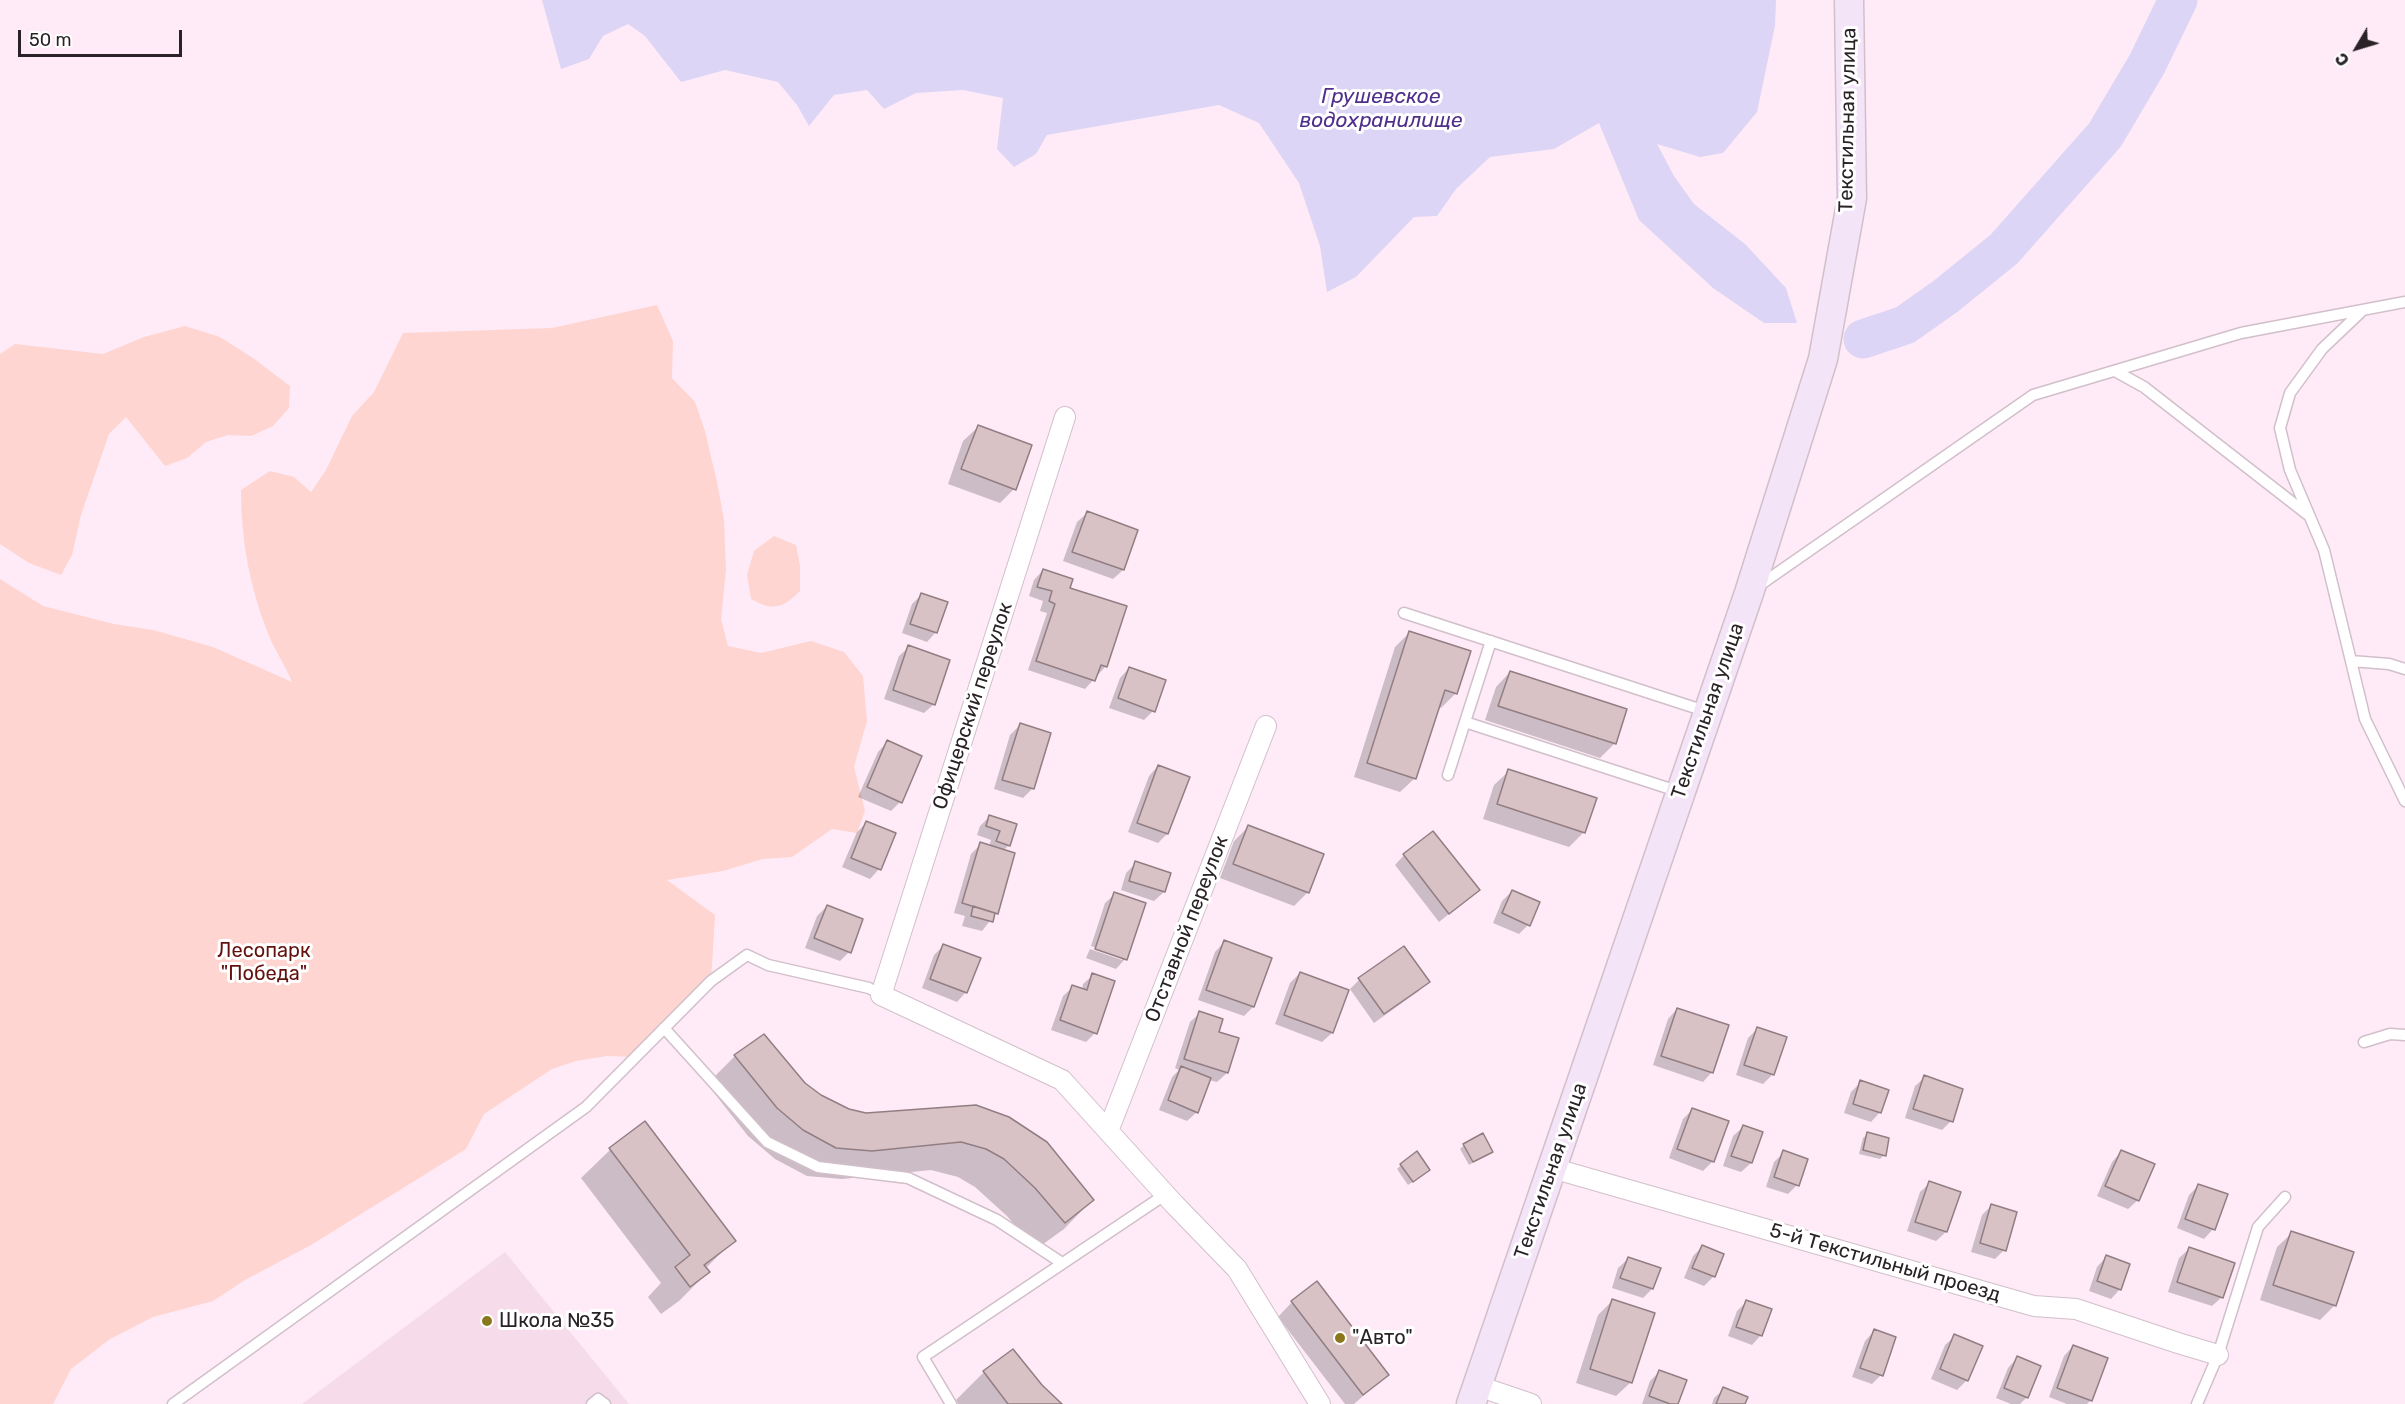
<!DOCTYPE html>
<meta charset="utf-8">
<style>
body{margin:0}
#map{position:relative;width:2405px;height:1404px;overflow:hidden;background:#ffebf7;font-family:Rubik,sans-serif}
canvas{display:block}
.north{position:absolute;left:2327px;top:18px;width:60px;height:60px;-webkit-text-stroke:4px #fff;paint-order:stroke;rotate:232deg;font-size:16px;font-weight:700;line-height:24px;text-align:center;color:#292226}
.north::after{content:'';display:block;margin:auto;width:21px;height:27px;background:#292226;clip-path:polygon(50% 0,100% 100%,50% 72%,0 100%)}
.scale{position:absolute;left:18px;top:30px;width:164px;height:27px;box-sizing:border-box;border:3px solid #292226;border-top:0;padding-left:8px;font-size:18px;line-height:21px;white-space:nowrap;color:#292226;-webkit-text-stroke:4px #fff;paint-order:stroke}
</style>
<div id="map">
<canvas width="2405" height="1404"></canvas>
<div class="north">С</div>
<div class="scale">50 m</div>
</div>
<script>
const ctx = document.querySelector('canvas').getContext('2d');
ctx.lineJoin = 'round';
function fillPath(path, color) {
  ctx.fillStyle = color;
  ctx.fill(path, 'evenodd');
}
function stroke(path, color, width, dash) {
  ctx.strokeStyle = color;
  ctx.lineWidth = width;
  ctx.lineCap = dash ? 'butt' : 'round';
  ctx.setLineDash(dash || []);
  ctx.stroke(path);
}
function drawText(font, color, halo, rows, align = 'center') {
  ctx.font = font + ' Rubik,sans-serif';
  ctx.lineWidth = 6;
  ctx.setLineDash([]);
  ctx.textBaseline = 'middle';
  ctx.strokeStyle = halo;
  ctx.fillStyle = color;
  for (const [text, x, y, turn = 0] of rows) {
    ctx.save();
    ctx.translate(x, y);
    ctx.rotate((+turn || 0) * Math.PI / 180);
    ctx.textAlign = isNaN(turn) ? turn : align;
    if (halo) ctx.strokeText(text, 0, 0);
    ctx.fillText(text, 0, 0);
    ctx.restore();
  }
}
fillPath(new Path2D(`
 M 505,1252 L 629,1404 L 302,1404 Z`), '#f6dbeb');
fillPath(new Path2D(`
 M 657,305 L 673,341 L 672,378 L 695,402 L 705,431 L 717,482 L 724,520 L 726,570 L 721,619 L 728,646 L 761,653 L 811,641 L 844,652 L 863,676 L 867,721 L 854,767 L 865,811 L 857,833 L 832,829 L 792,857 L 763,859 L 723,871 L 667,880 L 715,915 L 711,981 L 636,1057 L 607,1056 L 576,1061 L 552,1069 L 484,1114 L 466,1149 L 311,1245 L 245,1280 L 213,1301 L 153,1317 L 110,1339 L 71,1369 L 53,1404 L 0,1404 L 0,579 L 43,606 L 114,624 L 153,630 L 213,647 L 292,682 C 286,667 276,652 269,636 C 250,589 241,541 241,490 L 270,471 L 294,477 L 311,492 L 326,470 L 352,416 L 374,392 L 403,333 L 552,328 Z
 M 185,326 L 220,337 L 253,358 L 290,386 L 289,408 L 273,426 L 251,436 L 228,435 L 206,442 L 187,458 L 165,466 L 126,417 L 109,434 L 81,515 L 72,555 L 61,575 L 29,563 L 0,544 L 0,354 L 15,344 L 103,354 L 144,337 Z
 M 774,536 L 796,545 L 800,565 L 800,591 C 782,609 773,611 751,599 L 747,575 L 754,551 Z`), '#fed5d0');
fillPath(new Path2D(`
 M 542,0 L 1776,0 L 1775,26 L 1757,112 L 1723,153 L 1700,157 L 1657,144 L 1674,176 L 1694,204 L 1745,244 L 1786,288 L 1797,323 L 1764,323 L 1713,288 L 1639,220 L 1599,123 L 1554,149 L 1490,157 L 1456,189 L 1437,216 L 1414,217 L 1356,277 L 1327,292 L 1320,246 L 1299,183 L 1259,123 L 1219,105 L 1047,135 L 1036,154 L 1014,167 L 997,149 L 1003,98 L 963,90 L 916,93 L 884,109 L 867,90 L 834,95 L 809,126 L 797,105 L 778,82 L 725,70 L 681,82 L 645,36 L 628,24 L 603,36 L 589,59 L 561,69 Z`), '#dcd5f5');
fillPath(new Path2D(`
 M 978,427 L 1014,489 L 1000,503 L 948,484 L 963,441 Z
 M 1087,513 L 1123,570 L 1113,579 L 1063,561 L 1077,522 Z
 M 1043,570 L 1068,589 L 1106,666 L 1085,689 L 1028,670 L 1047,613 L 1040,611 L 1043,601 L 1029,596 L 1034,580 Z
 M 921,595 L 936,632 L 927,642 L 902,633 L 912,604 Z
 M 1410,632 L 1456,693 L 1441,708 L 1438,707 L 1415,778 L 1400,792 L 1354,777 L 1395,647 Z
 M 909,647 L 934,704 L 924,713 L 884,699 L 899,656 Z
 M 1129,668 L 1153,711 L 1144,720 L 1109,708 L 1120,678 Z
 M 1510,672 L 1615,743 L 1600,758 L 1485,720 L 1496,687 Z
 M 1020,725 L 1049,734 L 1032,789 L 1023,798 L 994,789 L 1010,735 Z
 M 887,742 L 900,802 L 891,811 L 858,797 L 878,752 Z
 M 1158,766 L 1167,834 L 1158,843 L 1128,832 L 1149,776 Z
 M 1509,771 L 1584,832 L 1569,847 L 1483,819 L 1494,785 Z
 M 990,816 L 1015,825 L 1008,846 L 1003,851 L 996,913 L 982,931 L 962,926 L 965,916 L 954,913 L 971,854 L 981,844 L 989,847 L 991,840 L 977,835 L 980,826 Z
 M 866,823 L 894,834 L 879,869 L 870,879 L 842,867 L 857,832 Z
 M 1248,827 L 1308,892 L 1294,906 L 1220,878 L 1234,841 Z
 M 1404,855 L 1478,890 L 1439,922 L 1395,865 Z
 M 1136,863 L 1164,892 L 1154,901 L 1121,890 L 1126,873 Z
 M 1512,891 L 1528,925 L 1519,934 L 1493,923 L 1502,901 Z
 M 1115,894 L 1125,959 L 1116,969 L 1086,958 L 1090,949 L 1122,960 L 1122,957 L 1091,946 L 1105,903 Z
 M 827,906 L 849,952 L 840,961 L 805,948 L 817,916 Z
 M 1224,942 L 1253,1007 L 1244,1016 L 1198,1000 L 1215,952 Z
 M 944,945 L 966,992 L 957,1002 L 922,988 L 934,955 Z
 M 1300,973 L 1332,1033 L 1322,1042 L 1275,1024 L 1290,983 Z
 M 1093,975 L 1095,1033 L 1086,1042 L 1051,1030 L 1063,996 L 1073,987 L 1082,990 L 1083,984 Z
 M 1359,980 L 1428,981 L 1419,991 L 1374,1023 L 1350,989 Z
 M 1677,1009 L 1712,1072 L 1703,1082 L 1653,1065 L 1668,1019 Z
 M 1200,1013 L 1217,1033 L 1237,1039 L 1227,1073 L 1217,1082 L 1209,1080 L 1197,1112 L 1187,1121 L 1159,1110 L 1172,1077 L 1179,1070 L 1175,1068 L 1190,1022 Z
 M 1757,1029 L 1773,1074 L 1763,1084 L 1736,1075 L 1748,1038 Z
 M 735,1056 L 803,1084 L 820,1096 L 849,1110 L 866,1115 L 975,1106 L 1092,1200 L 1064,1229 L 1035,1250 L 1007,1216 L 975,1187 L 958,1177 L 931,1170 L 842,1179 L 807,1176 L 775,1159 L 748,1136 L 707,1084 Z
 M 1925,1077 L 1951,1121 L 1942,1130 L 1905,1118 L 1915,1086 Z
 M 1861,1082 L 1880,1112 L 1871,1122 L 1844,1113 L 1851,1092 Z
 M 1693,1109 L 1713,1161 L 1703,1171 L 1669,1158 L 1683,1119 Z
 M 644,1123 L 734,1240 L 705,1269 L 708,1272 L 679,1301 L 661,1314 L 648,1297 L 661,1283 L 581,1178 L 610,1150 Z
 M 1743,1127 L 1761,1133 L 1751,1163 L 1741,1172 L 1723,1166 L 1733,1136 Z
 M 1868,1134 L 1884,1155 L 1880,1159 L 1859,1154 L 1863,1138 Z
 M 1464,1145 L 1491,1152 L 1469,1165 L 1460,1149 Z
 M 1784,1152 L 1797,1185 L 1788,1194 L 1766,1187 L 1774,1162 Z
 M 2121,1152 L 2138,1200 L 2128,1209 L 2097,1196 L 2112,1162 Z
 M 1401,1165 L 1424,1174 L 1408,1185 L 1397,1169 Z
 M 1930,1183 L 1959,1193 L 1946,1232 L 1936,1241 L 1907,1231 L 1920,1192 Z
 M 2199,1185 L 2213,1229 L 2204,1239 L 2177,1228 L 2189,1195 Z
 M 1992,1205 L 2004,1250 L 1995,1259 L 1971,1252 L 1982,1215 Z
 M 2292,1233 L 2352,1253 L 2334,1306 L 2320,1320 L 2260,1300 L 2277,1247 Z
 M 1702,1247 L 1714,1276 L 1704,1286 L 1684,1278 L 1693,1256 Z
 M 2189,1249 L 2222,1297 L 2212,1306 L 2168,1292 L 2179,1258 Z
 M 2106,1257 L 2120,1289 L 2111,1299 L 2089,1291 L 2097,1267 Z
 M 1628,1259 L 1652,1289 L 1643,1298 L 1612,1288 L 1618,1268 Z
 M 1612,1301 L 1631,1382 L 1616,1396 L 1576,1383 L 1598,1315 Z
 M 1292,1302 L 1387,1375 L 1354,1404 L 1345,1404 L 1278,1317 Z
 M 1746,1302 L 1761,1335 L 1752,1345 L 1728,1336 L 1737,1311 Z
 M 1874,1331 L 1881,1375 L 1872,1384 L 1852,1377 L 1865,1341 Z
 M 1955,1336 L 1967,1380 L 1957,1390 L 1931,1379 L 1945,1345 Z
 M 2073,1346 L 2091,1400 L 2087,1404 L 2067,1404 L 2049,1397 L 2064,1356 Z
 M 2017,1358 L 2027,1397 L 2020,1404 L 2011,1404 L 1996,1398 L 2008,1368 Z
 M 1660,1371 L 1676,1404 L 1642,1404 L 1650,1381 Z
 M 984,1372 L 1041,1386 L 1060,1404 L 958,1404 L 956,1400 Z
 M 1724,1389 L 1743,1404 L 1712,1404 L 1714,1398 Z`), '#0003');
stroke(new Path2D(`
 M 1863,339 L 1905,325 L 1946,296 L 2004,249 L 2105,135 L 2147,64 L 2178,0`), '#dcd5f5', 39);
const building = new Path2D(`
 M 978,425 L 1032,445 L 1016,490 L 961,469 Z
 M 1087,511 L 1138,530 L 1124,570 L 1072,552 Z
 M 1043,569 L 1073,579 L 1070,588 L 1127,606 L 1107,667 L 1101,665 L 1095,681 L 1036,661 L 1055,604 L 1049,601 L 1052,591 L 1037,587 Z
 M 921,593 L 948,602 L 937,633 L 910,624 Z
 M 1409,631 L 1471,651 L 1457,694 L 1445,690 L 1416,779 L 1367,763 Z
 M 908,645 L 950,660 L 935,705 L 893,690 Z
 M 1129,667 L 1166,680 L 1155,712 L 1118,698 Z
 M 1510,671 L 1627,709 L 1616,744 L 1498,706 Z
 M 1020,723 L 1051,733 L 1034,789 L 1002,780 Z
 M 887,740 L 922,756 L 902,803 L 867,787 Z
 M 1158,765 L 1190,777 L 1168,834 L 1137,823 Z
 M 1508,769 L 1597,798 L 1585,833 L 1497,804 Z
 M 989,815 L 1017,824 L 1010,846 L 996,841 L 1000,831 L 986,826 Z
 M 866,821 L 896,833 L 881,870 L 851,858 Z
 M 1248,825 L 1324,854 L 1309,893 L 1233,864 Z
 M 1433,831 L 1480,890 L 1449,914 L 1403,854 Z
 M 980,842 L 1015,853 L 998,914 L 962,903 Z
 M 1135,861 L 1171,873 L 1165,892 L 1129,881 Z
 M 1512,890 L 1540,902 L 1530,926 L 1502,913 Z
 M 1114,892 L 1146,903 L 1127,960 L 1095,949 Z
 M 827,905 L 863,919 L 851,953 L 814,938 Z
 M 973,906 L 995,913 L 993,922 L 971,916 Z
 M 1224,940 L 1272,958 L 1254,1007 L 1206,990 Z
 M 943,944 L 981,958 L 967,993 L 930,979 Z
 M 1404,946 L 1430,982 L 1384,1014 L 1358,978 Z
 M 1300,972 L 1349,990 L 1333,1033 L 1284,1015 Z
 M 1092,973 L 1115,981 L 1097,1034 L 1060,1020 L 1072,985 L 1087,990 Z
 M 1677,1008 L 1729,1025 L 1713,1073 L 1661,1056 Z
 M 1199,1011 L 1223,1019 L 1219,1032 L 1239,1038 L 1228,1073 L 1184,1059 Z
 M 1757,1027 L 1787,1037 L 1774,1075 L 1744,1065 Z
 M 764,1034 L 805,1083 L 821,1095 L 849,1109 L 866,1113 L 976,1105 L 1009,1117 L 1047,1142 L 1094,1200 L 1065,1223 L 1035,1188 L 1004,1159 L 986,1149 L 961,1142 L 872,1151 L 836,1148 L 803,1130 L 777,1108 L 734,1055 Z
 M 1181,1066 L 1211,1078 L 1198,1113 L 1168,1100 Z
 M 1924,1075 L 1963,1089 L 1953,1122 L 1913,1109 Z
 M 1860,1080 L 1889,1090 L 1881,1113 L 1853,1104 Z
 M 1692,1108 L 1729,1121 L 1714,1162 L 1677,1149 Z
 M 645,1121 L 736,1241 L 704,1265 L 710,1272 L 690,1287 L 675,1267 L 690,1255 L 609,1148 Z
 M 1743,1125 L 1763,1132 L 1752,1163 L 1731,1156 Z
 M 1867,1132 L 1889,1138 L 1886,1156 L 1863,1150 Z
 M 1483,1133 L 1493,1152 L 1473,1162 L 1463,1144 Z
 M 1783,1150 L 1808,1159 L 1799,1186 L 1774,1177 Z
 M 2121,1150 L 2155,1164 L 2139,1201 L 2105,1186 Z
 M 1417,1151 L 1430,1170 L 1413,1182 L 1400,1164 Z
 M 1929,1181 L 1961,1192 L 1947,1232 L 1915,1222 Z
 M 2198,1184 L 2228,1194 L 2215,1230 L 2185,1219 Z
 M 1991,1204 L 2017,1212 L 2006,1251 L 1980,1243 Z
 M 2291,1231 L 2354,1252 L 2336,1306 L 2273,1285 Z
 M 1702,1245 L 1724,1254 L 1715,1277 L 1692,1268 Z
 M 2189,1247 L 2235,1263 L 2223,1298 L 2177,1282 Z
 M 2106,1255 L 2130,1264 L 2121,1290 L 2097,1281 Z
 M 1628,1257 L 1661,1268 L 1653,1289 L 1620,1278 Z
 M 1317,1281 L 1389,1375 L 1363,1395 L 1291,1301 Z
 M 1612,1299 L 1655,1313 L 1632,1383 L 1590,1369 Z
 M 1746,1300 L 1772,1309 L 1762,1336 L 1736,1327 Z
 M 1874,1329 L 1896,1337 L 1883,1376 L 1860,1368 Z
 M 1954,1334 L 1983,1346 L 1968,1381 L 1940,1369 Z
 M 2073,1345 L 2108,1358 L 2092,1401 L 2057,1388 Z
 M 1013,1349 L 1042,1385 L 1062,1404 L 1008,1404 L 983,1371 Z
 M 2017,1356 L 2041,1366 L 2028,1398 L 2004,1388 Z
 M 1659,1370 L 1687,1380 L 1678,1404 L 1670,1404 L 1649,1396 Z
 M 1723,1387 L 1748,1397 L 1745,1404 L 1716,1404 Z`);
fillPath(building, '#d8c2c6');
stroke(building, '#927e82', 1.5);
const service = new Path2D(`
 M 2363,310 L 2322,349 L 2290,393 L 2280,428 L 2290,470 L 2324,550 L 2351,661 L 2389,664 L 2405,669
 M 2115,371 L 2144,387 L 2307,514
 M 1757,587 L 2033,395 L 2241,333 L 2405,302
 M 1404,613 L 1708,712
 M 1491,641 L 1465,722 L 1680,792
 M 2351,661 L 2365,719 L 2405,801
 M 1448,775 L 1465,722
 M 664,1028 L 767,1142 L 818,1167 L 908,1178 L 997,1220 L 1062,1263
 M 2364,1042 L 2390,1034 L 2405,1035
 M 173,1404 L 586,1107 L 711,981 L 747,955 L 768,965 L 869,988 L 881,995
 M 592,1404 L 598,1399 L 605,1404
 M 951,1404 L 923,1357 L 1166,1194
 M 2197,1404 L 2218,1355 L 2258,1227 L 2285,1197`);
const minor = new Path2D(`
 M 1065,417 L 881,995 L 1062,1080 L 1174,1204 L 1237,1269 L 1320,1404
 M 1108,1131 L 1266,726
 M 1552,1168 L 2034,1306 L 2076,1309 L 2178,1343 L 2218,1355
 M 1478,1386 L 1531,1404`);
const secondary = new Path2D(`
 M 1471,1404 L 1749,593 L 1823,359 L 1852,198 L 1849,0`);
stroke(service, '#d1bfca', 13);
stroke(minor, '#d1bfca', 22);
stroke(secondary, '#d1bfca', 31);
stroke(service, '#fff', 10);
stroke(minor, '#fff', 20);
stroke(secondary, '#f4e4f8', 28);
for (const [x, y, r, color] of [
 [487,1321,6,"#8b771b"],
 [1340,1338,6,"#8b771b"]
]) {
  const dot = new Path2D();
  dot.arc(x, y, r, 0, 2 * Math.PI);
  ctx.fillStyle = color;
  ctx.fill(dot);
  stroke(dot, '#fff', 2);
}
drawText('20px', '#292226', '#fff', [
 ["Текстильная улица",1848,120,-89],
 ["Офицерский переулок",973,706,-72],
 ["Текстильная улица",1708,711,-71],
 ["Отставной переулок",1187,929,-69],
 ["Текстильная улица",1551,1171,-71],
 ["5-й Текстильный проезд",1885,1263,16]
]);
drawText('20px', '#62110e', '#fff', [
 ["Лесопарк",264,951],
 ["\"Победа\"",264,974]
]);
drawText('20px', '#292226', '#fff', [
 ["Школа №35",499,1321],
 ["\"Авто\"",1352,1338]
], 'left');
drawText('italic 21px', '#502f8a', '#fff', [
 ["Грушевское",1381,97],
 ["водохранилище",1381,121]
]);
</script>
